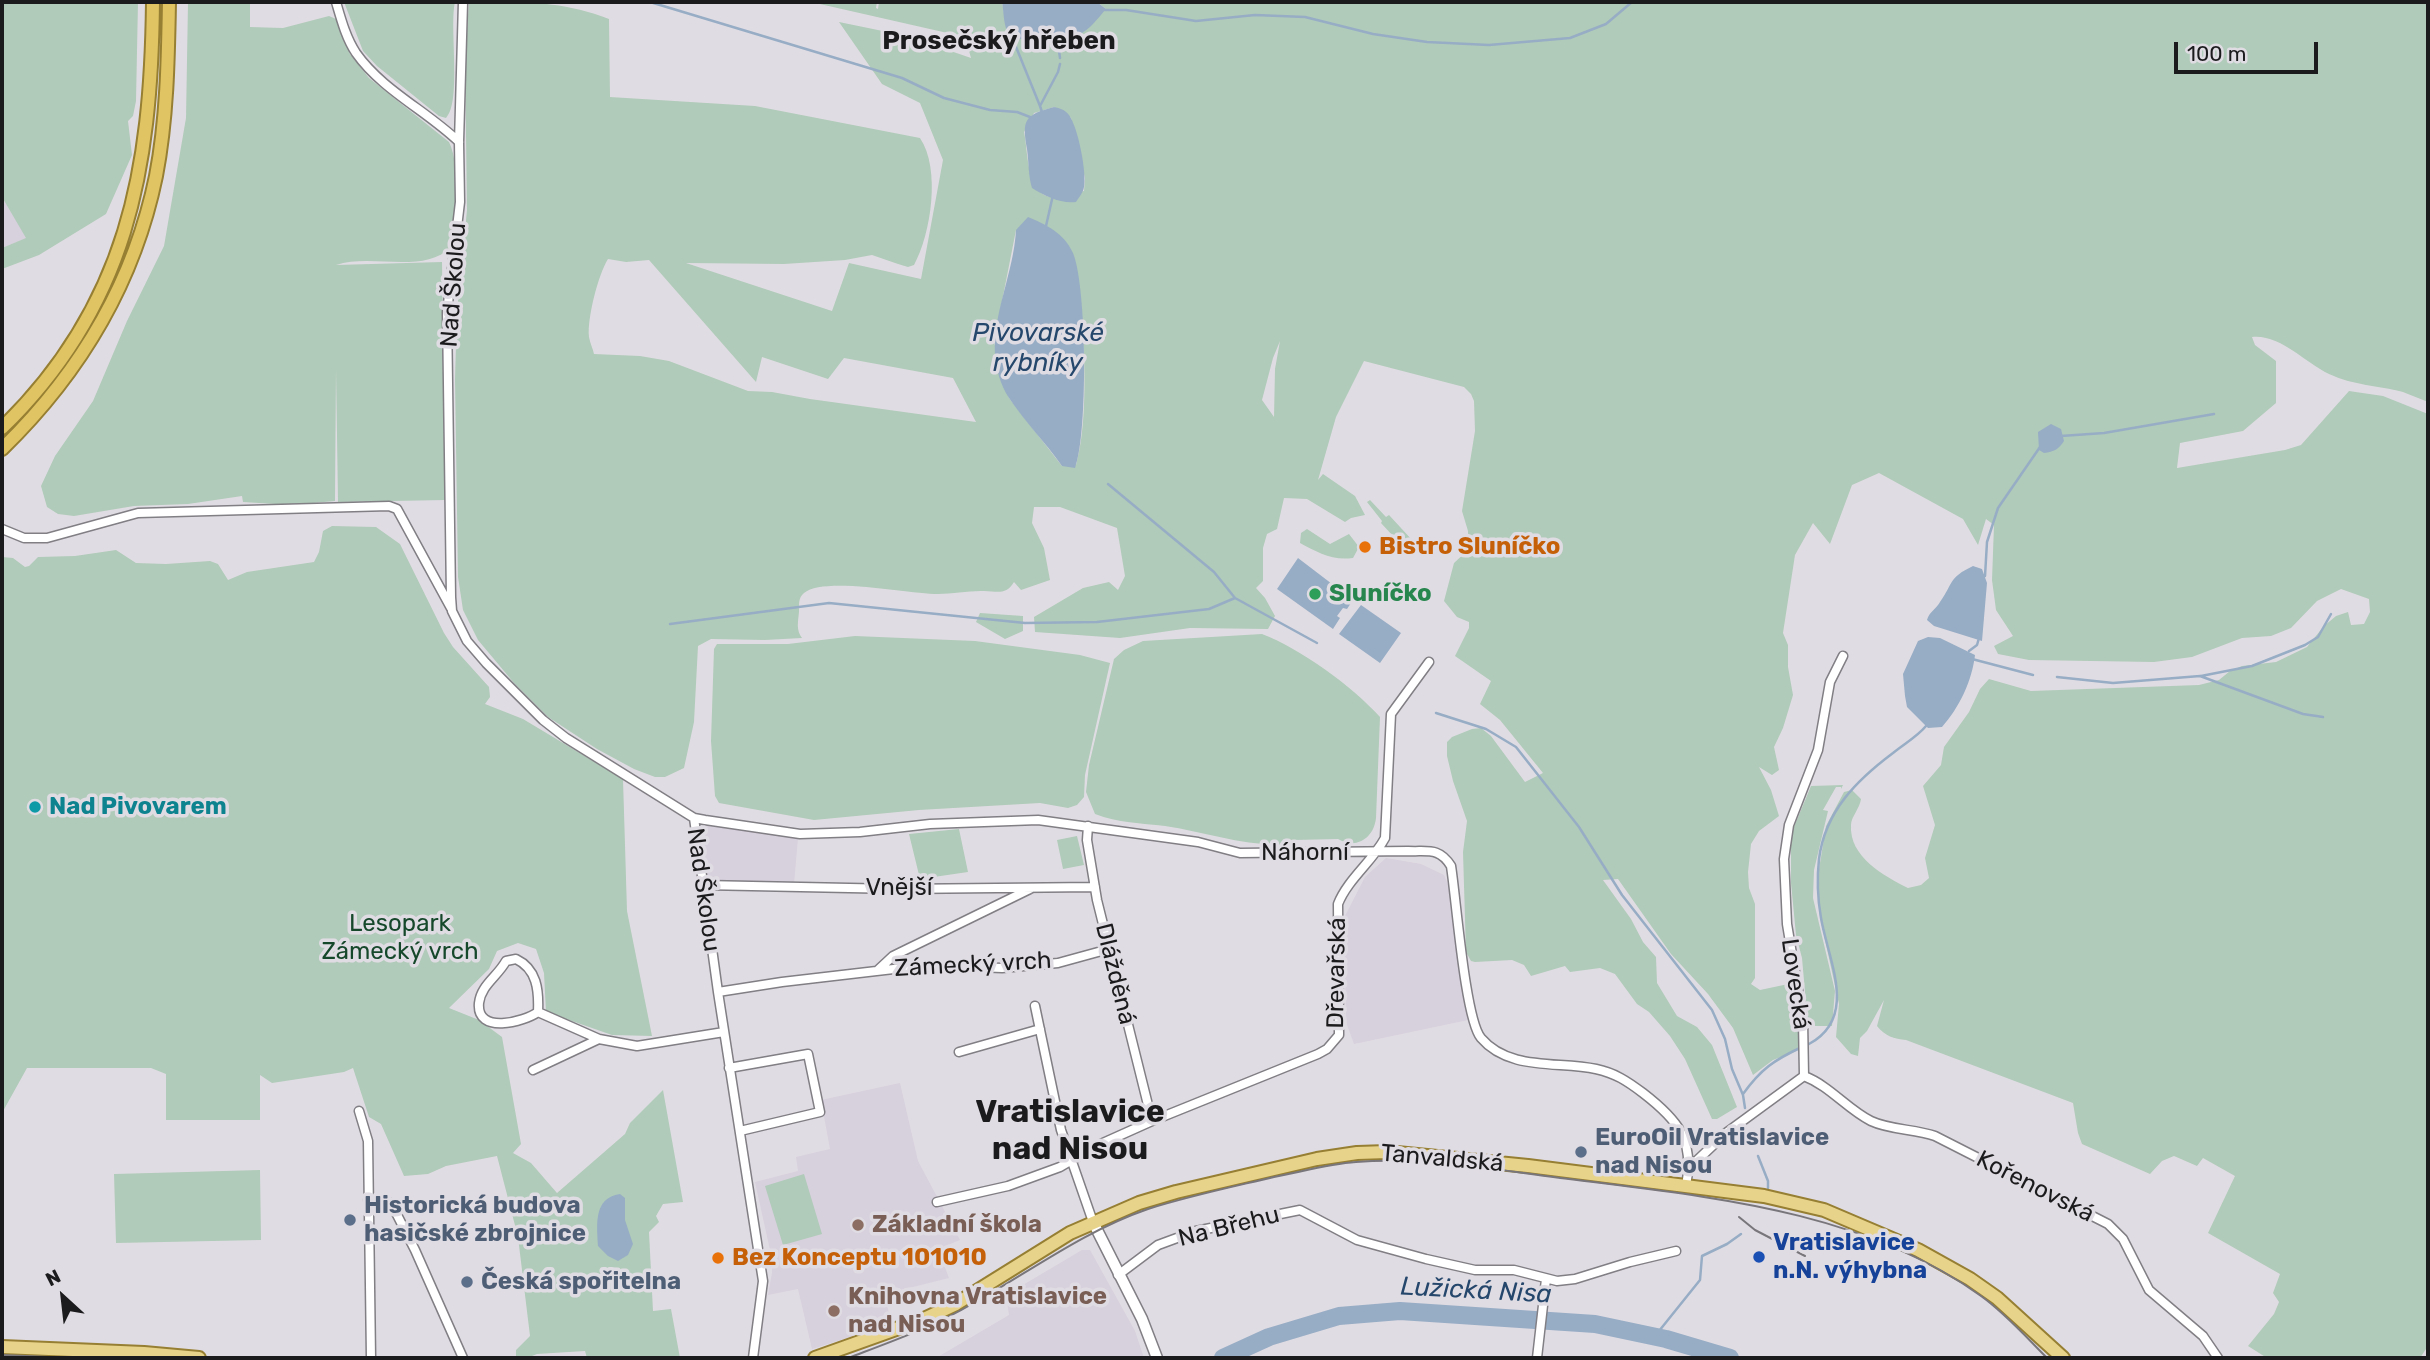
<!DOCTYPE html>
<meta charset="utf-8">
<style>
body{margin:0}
#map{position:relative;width:2430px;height:1360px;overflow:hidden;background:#e0dce3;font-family:Rubik,sans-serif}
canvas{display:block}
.frame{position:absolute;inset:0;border:4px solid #1b1a1c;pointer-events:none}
.north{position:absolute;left:28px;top:1262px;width:70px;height:70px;-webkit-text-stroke:5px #e0dce3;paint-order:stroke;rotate:333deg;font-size:19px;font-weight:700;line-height:28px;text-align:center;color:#1b1a1c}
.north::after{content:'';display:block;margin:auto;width:24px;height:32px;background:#1b1a1c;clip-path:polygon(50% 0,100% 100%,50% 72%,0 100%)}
.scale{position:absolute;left:2174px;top:42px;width:144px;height:32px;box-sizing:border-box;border:4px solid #1b1a1c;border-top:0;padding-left:9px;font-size:21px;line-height:24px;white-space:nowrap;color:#1b1a1c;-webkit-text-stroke:5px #e0dce3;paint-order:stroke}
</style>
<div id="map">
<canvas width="2430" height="1360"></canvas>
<div class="frame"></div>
<div class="north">N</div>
<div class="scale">100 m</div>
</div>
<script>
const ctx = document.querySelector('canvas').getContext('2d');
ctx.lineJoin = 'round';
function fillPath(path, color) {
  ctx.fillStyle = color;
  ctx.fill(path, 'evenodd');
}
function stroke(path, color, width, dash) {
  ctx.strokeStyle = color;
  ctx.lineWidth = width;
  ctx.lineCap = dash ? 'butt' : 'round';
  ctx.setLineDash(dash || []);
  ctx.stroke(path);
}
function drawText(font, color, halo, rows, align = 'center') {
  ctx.font = font + ' Rubik,sans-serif';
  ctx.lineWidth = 7;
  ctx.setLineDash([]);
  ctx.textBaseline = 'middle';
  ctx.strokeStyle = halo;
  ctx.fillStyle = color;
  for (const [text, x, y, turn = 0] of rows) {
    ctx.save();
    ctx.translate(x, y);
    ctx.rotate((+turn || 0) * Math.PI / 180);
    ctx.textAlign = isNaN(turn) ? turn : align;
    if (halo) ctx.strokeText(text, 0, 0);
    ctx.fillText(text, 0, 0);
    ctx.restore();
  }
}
fillPath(new Path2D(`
 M 2,197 L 27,238 L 2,248 Z
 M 703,825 L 798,838 L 794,884 L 706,882 Z
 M 1386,858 L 1421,864 L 1444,875 L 1452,894 L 1456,944 L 1468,1020 L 1354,1044 L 1346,1022 L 1344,918 L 1365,877 Z
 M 900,1083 L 918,1161 L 960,1240 L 938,1249 L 949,1278 L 885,1294 L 891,1324 L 812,1349 L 798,1289 L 768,1295 L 772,1273 L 772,1259 L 755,1182 L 798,1171 L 796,1157 L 830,1149 L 821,1100 Z
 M 1082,1250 L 1090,1250 L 1135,1331 L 1144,1358 L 936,1358 L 1009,1315 L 1006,1295 Z`), '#d7d0dd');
fillPath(new Path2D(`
 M 2,2 L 138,2 L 136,101 L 133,116 L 128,121 L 132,155 L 106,214 L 39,255 L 2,269 L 2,248 L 26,238 L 2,197 Z
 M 188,2 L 250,2 L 250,27 L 283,28 L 329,16 L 336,19 L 350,54 L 369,78 L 449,142 C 462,169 453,217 451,247 C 423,275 372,253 336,265 L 442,262 L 446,500 L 338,502 L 336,369 L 335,501 L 291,505 L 243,502 L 242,496 L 188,504 L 134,506 L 74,516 L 58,514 L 47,507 L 41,486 L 55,456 L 93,401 L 127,321 L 164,246 L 186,118 Z
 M 344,2 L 455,2 C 449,27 462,102 446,118 L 439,116 L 377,66 L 363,51 Z
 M 469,2 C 520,2 561,0 609,19 L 610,97 L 755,106 L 920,138 C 941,169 931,234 914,265 L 908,267 L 898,264 L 872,255 L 845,260 L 784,264 L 686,263 L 832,311 L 849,263 L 921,279 L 943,160 L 920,103 L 882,84 L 839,22 L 907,36 L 971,58 L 965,37 L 811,2 L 877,2 L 876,8 L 878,9 L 879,2 L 1002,2 L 1005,18 L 1024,40 L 1067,38 L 1106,9 L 1097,2 L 2428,2 L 2428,402 C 2420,399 2411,395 2403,392 C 2377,385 2355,386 2329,374 C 2304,362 2280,334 2252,337 L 2255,345 L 2276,361 L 2276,403 L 2243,431 L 2180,443 L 2177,468 L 2285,450 L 2301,445 L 2349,391 L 2383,396 L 2428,414 L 2428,1340 L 2426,1349 L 2420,1358 L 2267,1358 L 2248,1346 L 2274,1314 L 2279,1302 L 2273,1293 L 2280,1274 L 2208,1233 L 2235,1176 L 2203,1158 L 2197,1166 L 2174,1156 L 2162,1161 L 2150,1174 L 2082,1144 L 2078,1133 L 2073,1103 L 1906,1040 C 1894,1039 1885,1036 1877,1026 L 1884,1000 L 1867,1031 L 1860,1038 L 1858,1056 L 1851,1054 L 1836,1037 L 1839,1004 L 1820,917 L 1817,882 L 1826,826 L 1844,792 L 1852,790 L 1861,799 C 1860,808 1851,817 1851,825 C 1849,857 1884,876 1908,888 L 1921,885 L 1929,878 L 1925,858 L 1935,825 L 1923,786 L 1941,765 L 1944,747 L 1969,712 L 1980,689 L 1989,679 L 2031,691 L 2199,685 L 2219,680 L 2230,671 L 2242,666 L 2276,662 L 2307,647 L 2324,626 L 2336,616 L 2348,612 L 2351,625 L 2364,624 L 2370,612 L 2369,599 L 2341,589 L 2317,601 L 2291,628 L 2271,636 L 2242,638 L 2192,657 L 2154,662 L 2029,660 L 1998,654 L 1994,646 L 2013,636 L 1996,610 L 1992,580 L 1994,525 L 1986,519 L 1978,545 L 1963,519 L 1879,473 L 1852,485 L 1830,544 L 1813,523 L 1795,555 L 1783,633 L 1788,645 L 1788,667 L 1793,695 L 1783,728 L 1774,747 L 1779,770 L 1772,775 L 1759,767 L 1771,790 L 1779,816 L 1759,831 L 1751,844 L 1748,872 L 1749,888 L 1755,904 L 1755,978 L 1751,984 L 1760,990 L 1793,983 L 1799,1029 L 1798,1048 L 1794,1052 L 1773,1060 L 1753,1075 L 1733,1028 L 1708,994 L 1671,954 L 1618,879 L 1603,880 L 1631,919 L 1643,942 L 1656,957 L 1657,983 L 1677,1016 L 1697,1027 L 1712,1045 L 1737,1107 L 1717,1119 L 1712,1119 L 1685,1059 L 1670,1036 L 1649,1012 L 1637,1004 L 1615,974 L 1600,968 L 1570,972 L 1565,966 L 1531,976 L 1524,965 L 1512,960 L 1475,962 L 1471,961 L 1466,952 L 1463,852 L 1467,821 L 1453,781 L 1447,756 L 1447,742 L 1452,737 L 1472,729 L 1481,728 L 1491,736 L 1525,782 L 1543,773 L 1500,720 L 1480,704 L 1491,681 L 1455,656 L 1469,628 L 1469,622 L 1457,617 L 1444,601 L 1454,563 L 1468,550 L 1468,531 L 1462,511 L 1475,431 L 1474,401 L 1471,394 L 1464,387 L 1364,361 L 1336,417 L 1318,480 L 1323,474 L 1355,496 L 1365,515 L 1351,518 L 1345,522 L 1307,499 L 1284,498 L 1277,529 L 1267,534 L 1263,548 L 1263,581 L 1256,588 L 1265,598 L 1275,616 L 1268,629 L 1190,628 L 1120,638 L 1035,632 L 1034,617 L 1083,588 L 1109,582 L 1118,590 L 1125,576 L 1117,528 L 1060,507 L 1034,507 L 1032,523 L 1044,548 L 1050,580 L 1021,590 L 1014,582 C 1005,597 995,590 981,591 C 967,591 952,594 938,594 C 910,594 824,576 804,593 C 798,598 799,605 799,612 C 798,622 796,630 802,638 L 765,640 L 711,639 L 698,646 L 694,722 L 684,768 L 665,777 L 655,777 L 634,769 L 597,749 L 548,717 L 514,683 L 478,640 L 463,610 L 458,577 L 455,379 L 457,311 L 467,210 L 465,58 ZM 1054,107 L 1071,118 L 1085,178 L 1084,191 C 1073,193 1060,199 1050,197 C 1026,193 1028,150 1024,132 L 1034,113 ZM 1016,230 L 1073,255 C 1084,307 1091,415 1076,465 L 1062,466 L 1009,398 L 994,342 ZM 608,259 L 626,262 L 649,260 L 756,382 L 762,357 L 828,379 L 844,358 L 953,378 L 976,422 L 810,399 L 772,392 L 748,391 L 669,361 L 640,356 L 594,354 C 593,349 590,343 589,337 C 587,319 598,275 608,259 ZM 1280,341 L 1275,369 L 1274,417 L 1262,400 L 1273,358 Z
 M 1370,500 L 1386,517 L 1389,515 L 1413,541 L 1404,548 L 1381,523 L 1382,521 L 1367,502 Z
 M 332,526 L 376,527 L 400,544 L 444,633 L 453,647 L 489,687 L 490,697 L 485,704 L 523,719 L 623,779 L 627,911 L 652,1036 L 612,1035 L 546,1012 L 544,973 L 536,949 L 518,943 L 497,951 L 489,969 L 449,1008 L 479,1020 L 502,1037 L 521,1144 L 513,1153 L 531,1163 L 557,1193 L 625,1134 L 630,1123 L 663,1090 L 683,1202 L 663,1204 L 656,1216 L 659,1222 L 649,1232 L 653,1311 L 671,1309 L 680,1358 L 587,1358 L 585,1351 L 537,1354 L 527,1358 L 516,1358 L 516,1350 L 530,1336 L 518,1237 L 497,1156 L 446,1166 L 428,1174 L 404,1176 L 381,1124 L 369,1117 L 353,1068 L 344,1072 L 272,1083 L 260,1075 L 260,1120 L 166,1120 L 166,1074 L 151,1068 L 27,1068 L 2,1113 L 2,557 L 13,558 L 25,567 L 29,566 L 38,557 L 75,556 L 116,550 L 136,563 L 166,564 L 210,561 L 218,564 L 228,580 L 247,572 L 314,562 L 319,552 L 323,531 Z
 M 1307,529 L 1330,544 L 1349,534 L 1359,547 L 1353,558 C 1332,561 1317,552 1300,543 L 1301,533 Z
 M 980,613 L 1023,616 L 1023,631 L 1005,639 L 976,622 Z
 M 1262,634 C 1301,649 1352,686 1380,717 L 1376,818 C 1374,838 1356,850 1338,839 L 1294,840 L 1291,844 C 1249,848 1206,832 1165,826 C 1141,823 1118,823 1095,814 L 1086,792 L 1089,765 L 1114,659 L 1124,650 L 1143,641 Z
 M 855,636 L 975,641 L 1080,655 L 1110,663 L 1085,775 L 1084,797 L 1077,805 L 1068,808 L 1040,803 L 919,810 L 814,820 L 719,803 L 715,796 L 711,741 L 714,649 L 717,644 L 788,644 Z
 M 1843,785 L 1841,789 L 1841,787 L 1836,787 L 1823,810 L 1828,811 L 1814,870 L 1813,898 L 1835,991 L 1832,1026 L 1808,1026 L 1802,958 L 1796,935 L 1791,883 L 1791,834 L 1811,786 Z
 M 959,829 L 968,872 L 920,879 L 909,834 Z
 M 1077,836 L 1084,865 L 1063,869 L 1057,840 Z
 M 260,1170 L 261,1240 L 116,1243 L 114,1174 Z
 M 804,1174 L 822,1234 L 783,1245 L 765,1186 Z`), '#b0cbb9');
fillPath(new Path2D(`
 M 1002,2 L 1097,2 L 1106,9 C 1098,18 1090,30 1078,35 C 1067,40 1017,44 1009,34 C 1003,26 1004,11 1002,2 Z
 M 1054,107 C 1060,108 1065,110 1069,115 C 1078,127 1087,173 1084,187 C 1083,193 1079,197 1076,202 C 1061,204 1045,196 1032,188 C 1028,175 1029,163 1027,149 C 1022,120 1024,115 1054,107 Z
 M 1028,217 C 1047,225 1064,233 1073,253 C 1087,286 1088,435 1075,468 L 1062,466 C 1046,443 1025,422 1009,398 C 975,342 1013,288 1016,230 Z
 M 2051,424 L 2061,429 L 2064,441 C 2059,449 2054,452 2044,453 L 2039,450 L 2038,432 Z
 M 1298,558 L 1353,600 L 1347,609 L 1343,608 L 1337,616 L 1340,618 L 1333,629 L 1277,589 Z
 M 1973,566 L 1982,569 L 1987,583 L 1982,641 L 1934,626 L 1927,620 C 1929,612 1936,609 1940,602 C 1954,582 1948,578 1973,566 Z
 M 1361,605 L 1401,633 L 1380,663 L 1339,634 Z
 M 1928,637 L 1940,638 L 1975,655 C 1972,681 1959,708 1942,727 L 1928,728 L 1907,707 L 1905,696 L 1903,674 L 1918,641 Z
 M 620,1194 L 625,1198 L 625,1220 L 633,1244 L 628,1255 L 618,1261 L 608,1256 L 598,1246 C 597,1225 593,1198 620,1194 Z`), '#97adc5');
stroke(new Path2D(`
 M 650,2 L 902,78 L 944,98 L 990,110 L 1017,112 L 1030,117
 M 1105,10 L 1126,10 L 1196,21 L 1255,15 L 1305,17 L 1373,34 L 1427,42 L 1489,45 L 1570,38 L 1606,24 L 1632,2
 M 1013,34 L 1012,37 L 1040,106
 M 1057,37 L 1060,58
 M 1042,112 L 1040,106 L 1058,72 L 1060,64
 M 1046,226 L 1053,195
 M 2061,436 L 2104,433 L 2214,414
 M 1108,484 L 1214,572 L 1235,598 L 1317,643
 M 1985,576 L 1987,542 L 1998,508 L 2040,447
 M 670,624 L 829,603 L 1025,623 L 1097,622 L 1209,609 L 1235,598
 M 1969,651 L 1977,645 L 1979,638
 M 1972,659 L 2033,675
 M 2201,676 L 2252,666 L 2305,645 L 2318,637 L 2331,614
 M 2057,677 L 2113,683 L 2200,676 L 2303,714 L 2323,717
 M 1436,713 L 1486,729 L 1516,747 L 1579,827 L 1622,895 L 1712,1010 L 1725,1039 L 1732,1069 L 1743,1095 L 1745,1108
 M 1809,1044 C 1859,1017 1828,960 1821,918 C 1818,901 1817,877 1819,859 C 1825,811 1857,780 1893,753 C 1904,744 1918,736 1926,726
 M 1743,1094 C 1761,1069 1774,1060 1802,1047
 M 1758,1156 L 1768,1181 L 1768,1188
 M 1655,1336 L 1700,1280 L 1702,1256 L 1727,1244 L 1741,1234`), '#97adc5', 2.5);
stroke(new Path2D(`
 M 1223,1358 L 1269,1337 L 1339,1316 L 1400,1311 L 1595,1324 L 1666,1339 L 1730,1358`), '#97adc5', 18);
const minor = new Path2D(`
 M 336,2 C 341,19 346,38 356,53 C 382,90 427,111 459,142
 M 463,2 L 459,142 L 460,202 L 447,312 L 451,597 L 452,611 L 467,641 L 486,663 L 543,720 L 566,738 L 694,818 L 705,820 L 800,834 L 860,832 L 930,824 L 1038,820 L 1198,842 L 1240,853 L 1408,851 C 1428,852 1439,847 1451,866 C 1456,897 1465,1019 1481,1038 C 1509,1071 1558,1061 1596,1069 C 1615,1073 1627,1081 1643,1093 C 1678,1120 1695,1140 1686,1186
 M 2,529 L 24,538 L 47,538 L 138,513 L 389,506 L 397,509 L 451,608
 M 694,818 L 718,992 L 763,1281 L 753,1358
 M 1088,826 L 1087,840 L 1097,900 L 1152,1121
 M 703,885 L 898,889 L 1095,887
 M 516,959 C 537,969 539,990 538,1012 C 524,1022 476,1035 479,1003 C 481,985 498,976 506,961 Z
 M 878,970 L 893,956 L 1032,888
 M 718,992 L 782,982 L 928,965 L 1002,968 L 1058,963 L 1109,949
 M 1035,1006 L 1061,1130 L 1093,1222
 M 538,1012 L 599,1039
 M 959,1052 L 1040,1029
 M 729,1068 L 808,1054 L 820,1112 L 740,1131
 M 533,1070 L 599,1039 L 637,1046 L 724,1032
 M 1804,1076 C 1830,1086 1847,1109 1871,1121 C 1890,1130 1915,1129 1935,1136 L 2108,1224 L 2123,1239 L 2149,1290 L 2203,1336 L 2218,1358
 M 1804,1076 L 1803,1020 L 1787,924 L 1784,859 L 1789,825 L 1818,750 L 1830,682 L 1843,656
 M 359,1111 L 368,1141 L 371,1358
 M 1689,1168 L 1726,1133 L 1804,1076
 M 368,1200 L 391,1203 L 415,1250 L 463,1358
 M 937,1202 L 1008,1186 L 1060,1167 L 1094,1147 L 1152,1121 L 1318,1054 L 1327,1049 L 1339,1035 L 1338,904 C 1348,879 1372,862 1385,838 L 1391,714 L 1429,662
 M 1118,1275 L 1158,1245 L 1196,1231 L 1300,1210 L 1357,1240 L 1426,1259 L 1475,1270 L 1514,1270 L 1557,1281 L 1575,1279 L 1630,1262 L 1676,1251
 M 1537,1358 L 1546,1279`);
const tertiary = new Path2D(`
 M 1093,1222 L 1142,1319 L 1157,1358`);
const primary = new Path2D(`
 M 2,1347 L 144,1353 L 199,1358
 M 815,1358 L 924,1319 L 956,1304 L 1070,1233 L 1139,1203 L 1176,1192 L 1317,1159 L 1357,1153 L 1387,1152 L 1528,1166 L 1764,1196 L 1824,1210 L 1918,1250 L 1970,1279 L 1997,1298 L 2063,1358`);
const trunk = new Path2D(`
 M 2,428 C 128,306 151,169 153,2
 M 2,449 C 79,374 134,283 156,176 C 167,119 168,60 169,2`);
stroke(minor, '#817e84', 11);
stroke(tertiary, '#817e84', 13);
stroke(primary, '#967f32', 16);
stroke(trunk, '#967f32', 16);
stroke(minor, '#fff', 8);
stroke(tertiary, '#fff', 10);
stroke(primary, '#e8d38b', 12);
stroke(trunk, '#e0c464', 12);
stroke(new Path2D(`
 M 1739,1217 L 1755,1230 L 1805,1256
 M 2,1355 L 72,1358
 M 848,1358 C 890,1342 933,1327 972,1304 C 1031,1271 1084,1231 1148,1209 C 1189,1196 1232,1187 1274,1177 C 1301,1172 1328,1164 1356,1162 C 1425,1156 1501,1171 1569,1179 C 1710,1197 1862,1210 1981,1296 C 2006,1314 2026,1337 2047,1358`), '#79767b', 2);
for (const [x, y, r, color] of [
 [1365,547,7,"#e8710a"],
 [1315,594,7,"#2e9e5b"],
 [35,807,7,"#0f9aa8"],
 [1581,1152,7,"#5c6f8a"],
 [350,1220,7,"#5c6f8a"],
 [858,1225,7,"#8d6e63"],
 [1759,1257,7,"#1a4fb4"],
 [718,1258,7,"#e8710a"],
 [467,1282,7,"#5c6f8a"],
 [834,1311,7,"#8d6e63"]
]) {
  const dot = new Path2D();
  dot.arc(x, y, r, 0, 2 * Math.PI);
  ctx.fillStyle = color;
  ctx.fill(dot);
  stroke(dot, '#e0dce3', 2.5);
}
drawText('24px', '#1b1a1c', '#e0dce3', [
 ["Nad Školou",454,285,-86],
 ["Náhorní",1305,853],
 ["Vnější",899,888],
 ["Nad Školou",703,890,82],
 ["Zámecký vrch",973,965,-3],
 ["Dřevařská",1337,973,-89],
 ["Dlážděná",1115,974,76],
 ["Lovecká",1795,984,82],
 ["Tanvaldská",1442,1159,5],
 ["Kořenovská",2035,1187,27],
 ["Na Břehu",1229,1227,-14]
]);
drawText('bold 24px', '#c56008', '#e0dce3', [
 ["Bistro Sluníčko",1379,547],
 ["Bez Konceptu 101010",732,1258]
], 'left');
drawText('bold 24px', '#27864d', '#e0dce3', [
 ["Sluníčko",1329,594]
], 'left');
drawText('bold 24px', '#0d838f', '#e0dce3', [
 ["Nad Pivovarem",49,807]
], 'left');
drawText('24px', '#16492c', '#e0dce3', [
 ["Lesopark",400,924],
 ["Zámecký vrch",400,952]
]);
drawText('bold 24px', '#4e5e75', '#e0dce3', [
 ["EuroOil Vratislavice",1595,1138],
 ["nad Nisou",1595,1166],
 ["Historická budova",364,1206],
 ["hasičské zbrojnice",364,1234],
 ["Česká spořitelna",481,1282]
], 'left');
drawText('bold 24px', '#785e54', '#e0dce3', [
 ["Základní škola",872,1225],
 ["Knihovna Vratislavice",848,1297],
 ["nad Nisou",848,1325]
], 'left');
drawText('bold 24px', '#164399', '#e0dce3', [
 ["Vratislavice",1773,1243],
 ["n.N. výhybna",1773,1271]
], 'left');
drawText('bold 26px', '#1b1a1c', '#e0dce3', [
 ["Prosečský hřeben",999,41]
]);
drawText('italic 26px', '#25476b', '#e0dce3', [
 ["Pivovarské",1038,333],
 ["rybníky",1038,363],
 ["Lužická Nisa",1476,1291,3]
]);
drawText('bold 32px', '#1b1a1c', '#e0dce3', [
 ["Vratislavice",1070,1113],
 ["nad Nisou",1070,1150]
]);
</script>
